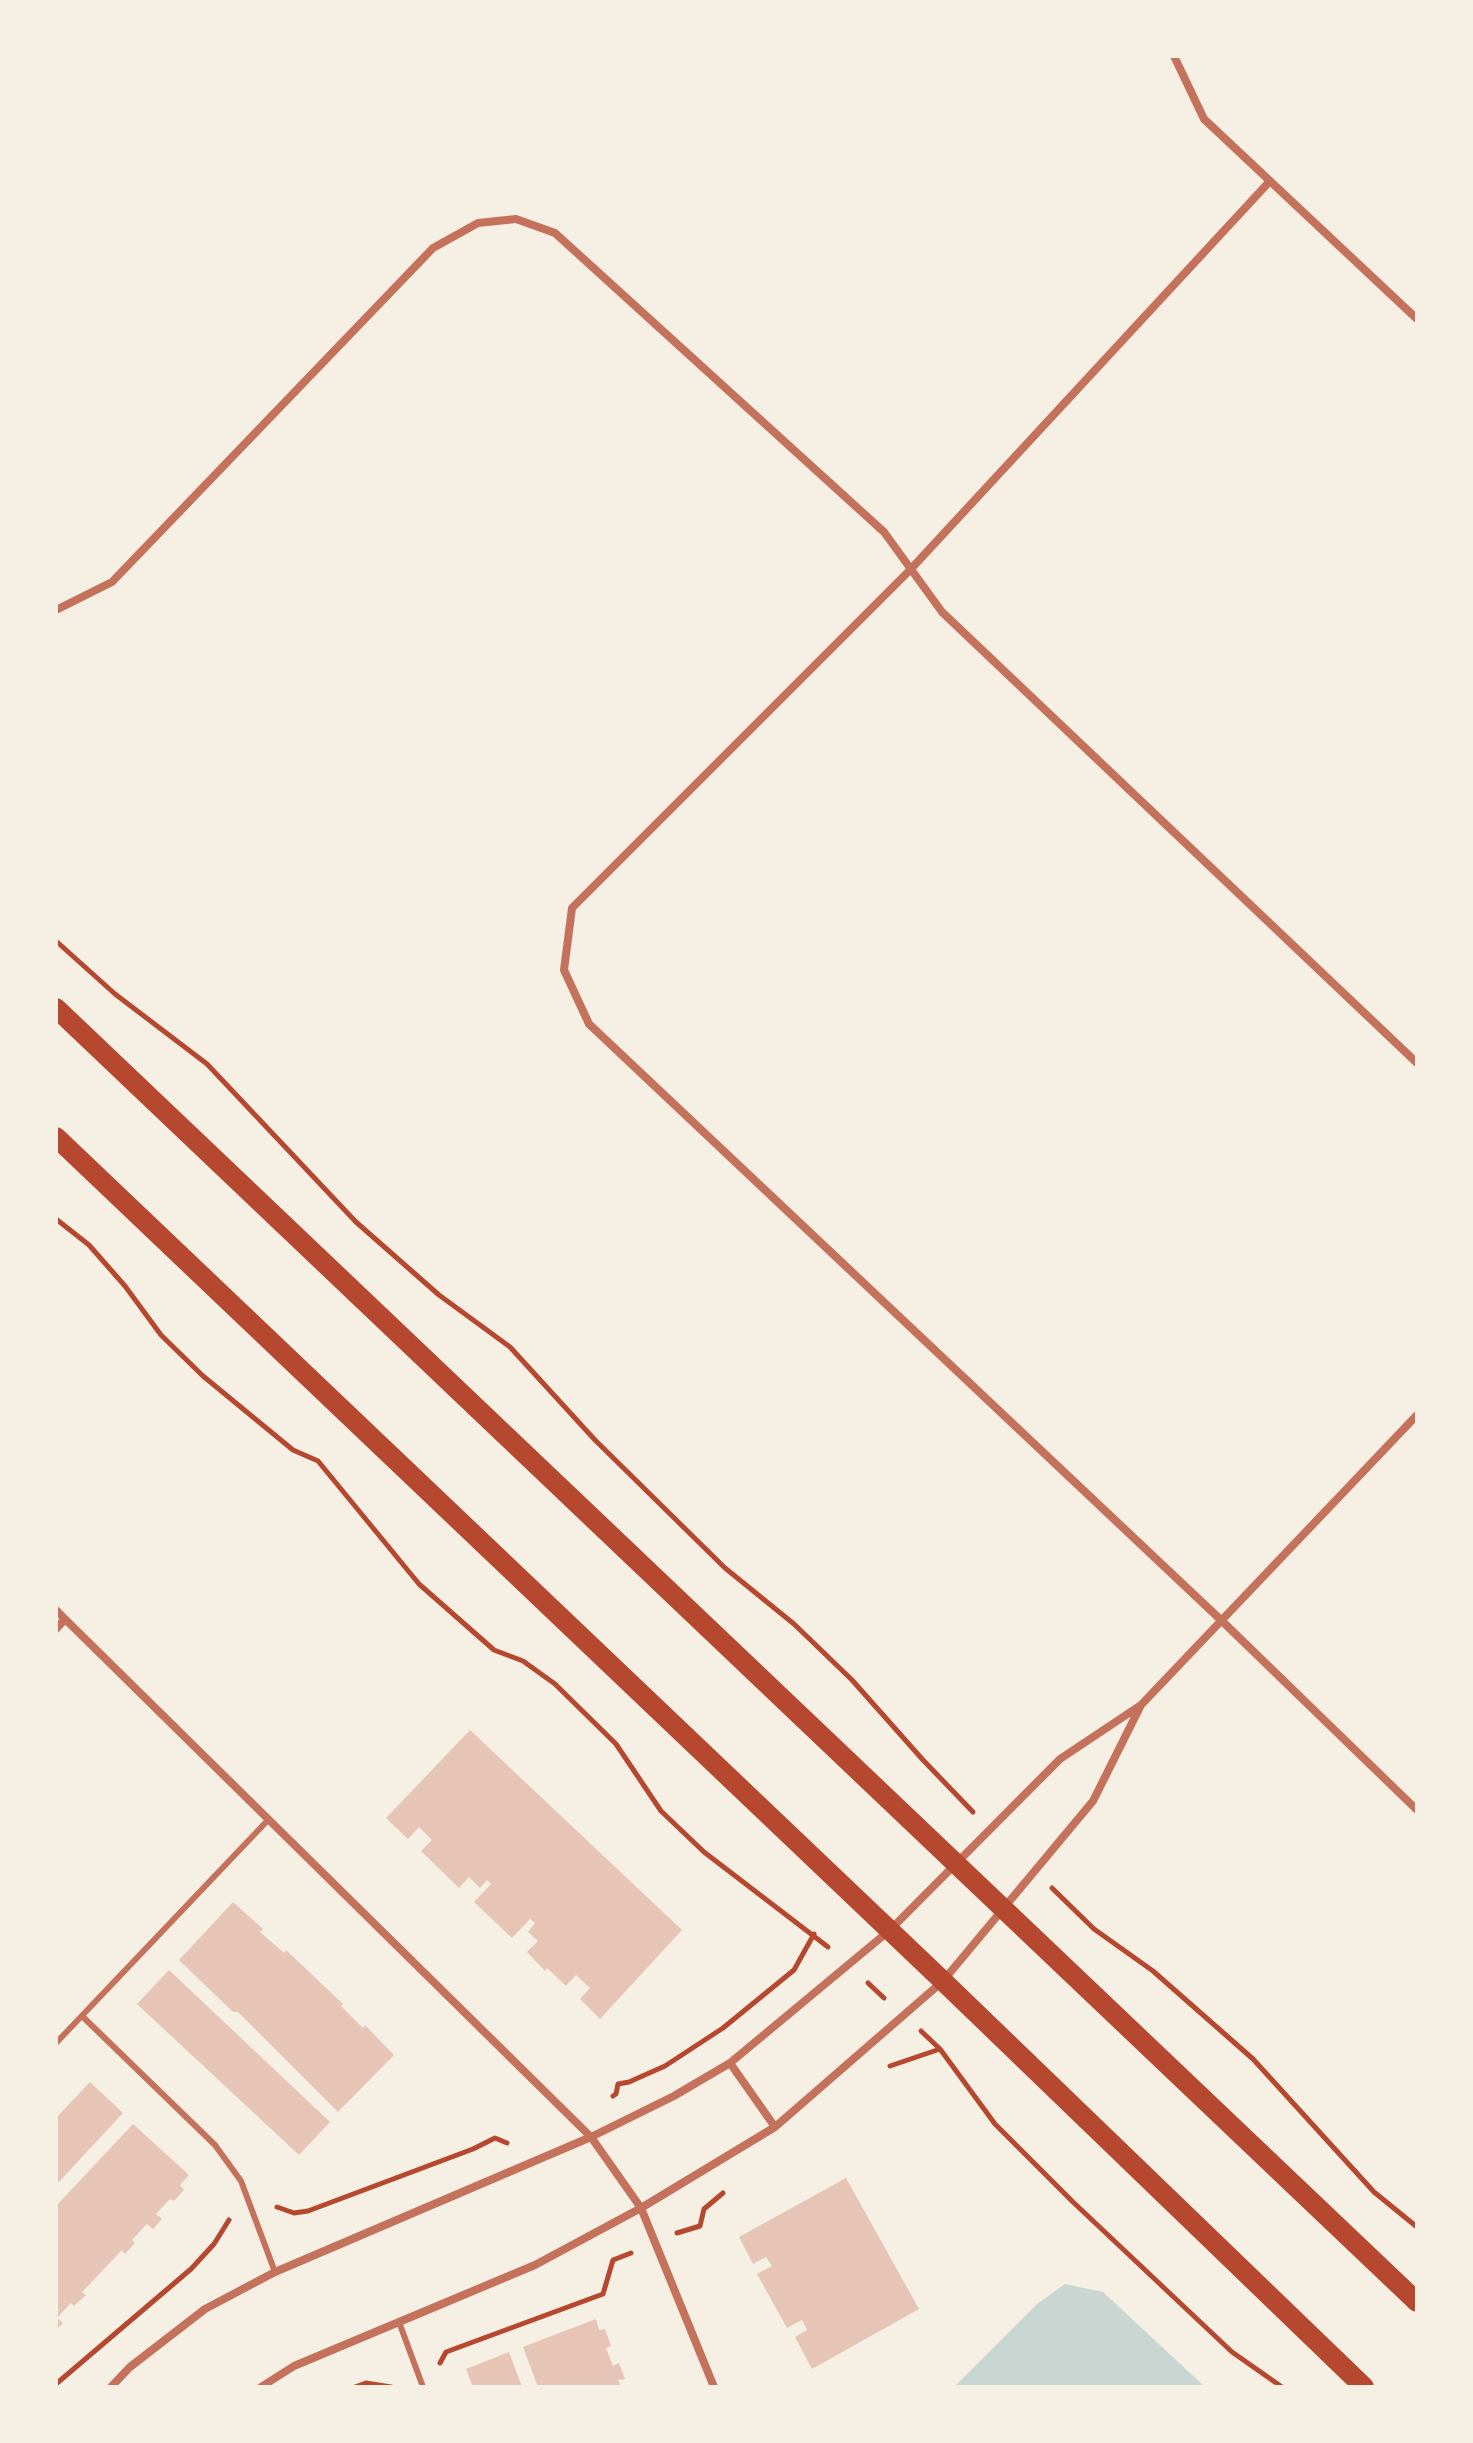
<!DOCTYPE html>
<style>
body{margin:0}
#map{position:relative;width:1473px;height:2443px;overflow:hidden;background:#f6efe4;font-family:Poppins,sans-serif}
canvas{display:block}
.frame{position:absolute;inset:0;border:58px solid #f6efe4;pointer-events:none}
</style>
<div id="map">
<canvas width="1473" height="2443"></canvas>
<div class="frame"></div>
</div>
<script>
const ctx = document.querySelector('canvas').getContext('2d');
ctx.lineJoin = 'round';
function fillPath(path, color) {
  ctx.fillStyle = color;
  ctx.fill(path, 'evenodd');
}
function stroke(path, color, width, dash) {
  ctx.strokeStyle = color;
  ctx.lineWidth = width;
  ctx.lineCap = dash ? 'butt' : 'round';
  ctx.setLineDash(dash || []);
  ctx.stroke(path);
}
fillPath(new Path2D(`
 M 1065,2284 L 1103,2292 L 1205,2387 L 954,2387 L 1037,2304 Z`), '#c9d6d2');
fillPath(new Path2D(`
 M 470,1730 L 682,1930 L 600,2019 L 580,1999 L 590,1988 L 576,1975 L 566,1986 L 547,1968 L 545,1971 L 527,1952 L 538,1941 L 528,1932 L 535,1923 L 530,1919 L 512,1938 L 474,1902 L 491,1884 L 487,1880 L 480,1888 L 469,1877 L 459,1888 L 421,1851 L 432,1840 L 419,1827 L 408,1839 L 386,1818 Z
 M 233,1902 L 263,1929 L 260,1932 L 284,1953 L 286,1950 L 343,2004 L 341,2006 L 363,2028 L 365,2025 L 394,2055 L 338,2112 L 238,2012 L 233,2012 L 179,1960 Z
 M 169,1970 L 330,2122 L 299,2155 L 137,2004 Z
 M 90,2082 L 123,2113 L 56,2185 L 56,2118 Z
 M 133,2124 L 189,2175 L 180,2185 L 184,2190 L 174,2201 L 170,2199 L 156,2214 L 162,2219 L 153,2229 L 147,2224 L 132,2240 L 135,2243 L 125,2254 L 122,2250 L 82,2292 L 86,2295 L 74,2306 L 71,2303 L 57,2318 L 63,2323 L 56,2330 L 56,2206 Z
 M 846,2178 L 919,2309 L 812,2369 L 795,2337 L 807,2330 L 802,2320 L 787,2328 L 757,2274 L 772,2266 L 766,2257 L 753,2264 L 739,2237 Z
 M 596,2319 L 599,2330 L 605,2329 L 611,2346 L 606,2348 L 613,2366 L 619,2363 L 625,2379 L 618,2380 L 621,2387 L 538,2387 L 523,2347 Z
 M 509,2352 L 522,2387 L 473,2387 L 466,2369 Z`), '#e6c5b7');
stroke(new Path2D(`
 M 56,941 L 115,994 L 207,1064 L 356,1222 L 439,1295 L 510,1347 L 595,1440 L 725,1568 L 794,1624 L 852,1680 L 923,1760 L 973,1812
 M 56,1219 L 89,1245 L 125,1286 L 161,1335 L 203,1376 L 293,1450 L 318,1461 L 419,1584 L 494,1650 L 523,1661 L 555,1684 L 616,1744 L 661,1811 L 704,1852 L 828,1947
 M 1052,1888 L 1094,1929 L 1153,1971 L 1253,2059 L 1374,2192 L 1417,2227
 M 868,1983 L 884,1998
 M 921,2031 L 940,2049 L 995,2124 L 1073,2202 L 1232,2352 L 1282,2387
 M 890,2066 L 940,2049
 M 613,2096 L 616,2094 L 618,2084 L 629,2082 L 665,2066 L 723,2028 L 794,1970 L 814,1934
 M 277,2207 L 294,2213 L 308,2211 L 473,2149 L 495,2138 L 507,2143
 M 677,2233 L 700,2226 L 704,2209 L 723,2193
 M 440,2363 L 446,2352 L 603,2294 L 613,2260 L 631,2253
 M 56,2384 L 191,2269 L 214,2244 L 229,2220
 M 355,2387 L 366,2383 L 391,2387`), '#b5482f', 5);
stroke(new Path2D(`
 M 82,2016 L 215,2145 L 241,2181 L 275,2272
 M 56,2043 L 269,1819
 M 399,2322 L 423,2387`), '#c5725c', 6);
stroke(new Path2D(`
 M 1174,56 L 1204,119 L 1270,181
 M 1417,319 L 1270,181 L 910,570 L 572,908 L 564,970 L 589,1024 L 1222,1621 L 1417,1810
 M 56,610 L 112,582 L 433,248 L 478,223 L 516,219 L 555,233 L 884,532 L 942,612 L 1417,1063
 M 56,1610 L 65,1619
 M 56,1629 L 65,1619 L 591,2137 L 641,2208 L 714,2387
 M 730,2063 L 775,2127
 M 111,2387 L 130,2367 L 205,2309 L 275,2272 L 591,2137 L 674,2096 L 730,2063 L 890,1930 L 1060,1759 L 1141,1705 L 1417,1415
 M 261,2387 L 294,2366 L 535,2265 L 641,2208 L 775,2127 L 943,1981 L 1093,1801 L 1140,1707`), '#c5725c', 8);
stroke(new Path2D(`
 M 56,1008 L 1417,2302
 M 56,1137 L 943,1981 L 1364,2387`), '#b5482f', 20);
</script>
